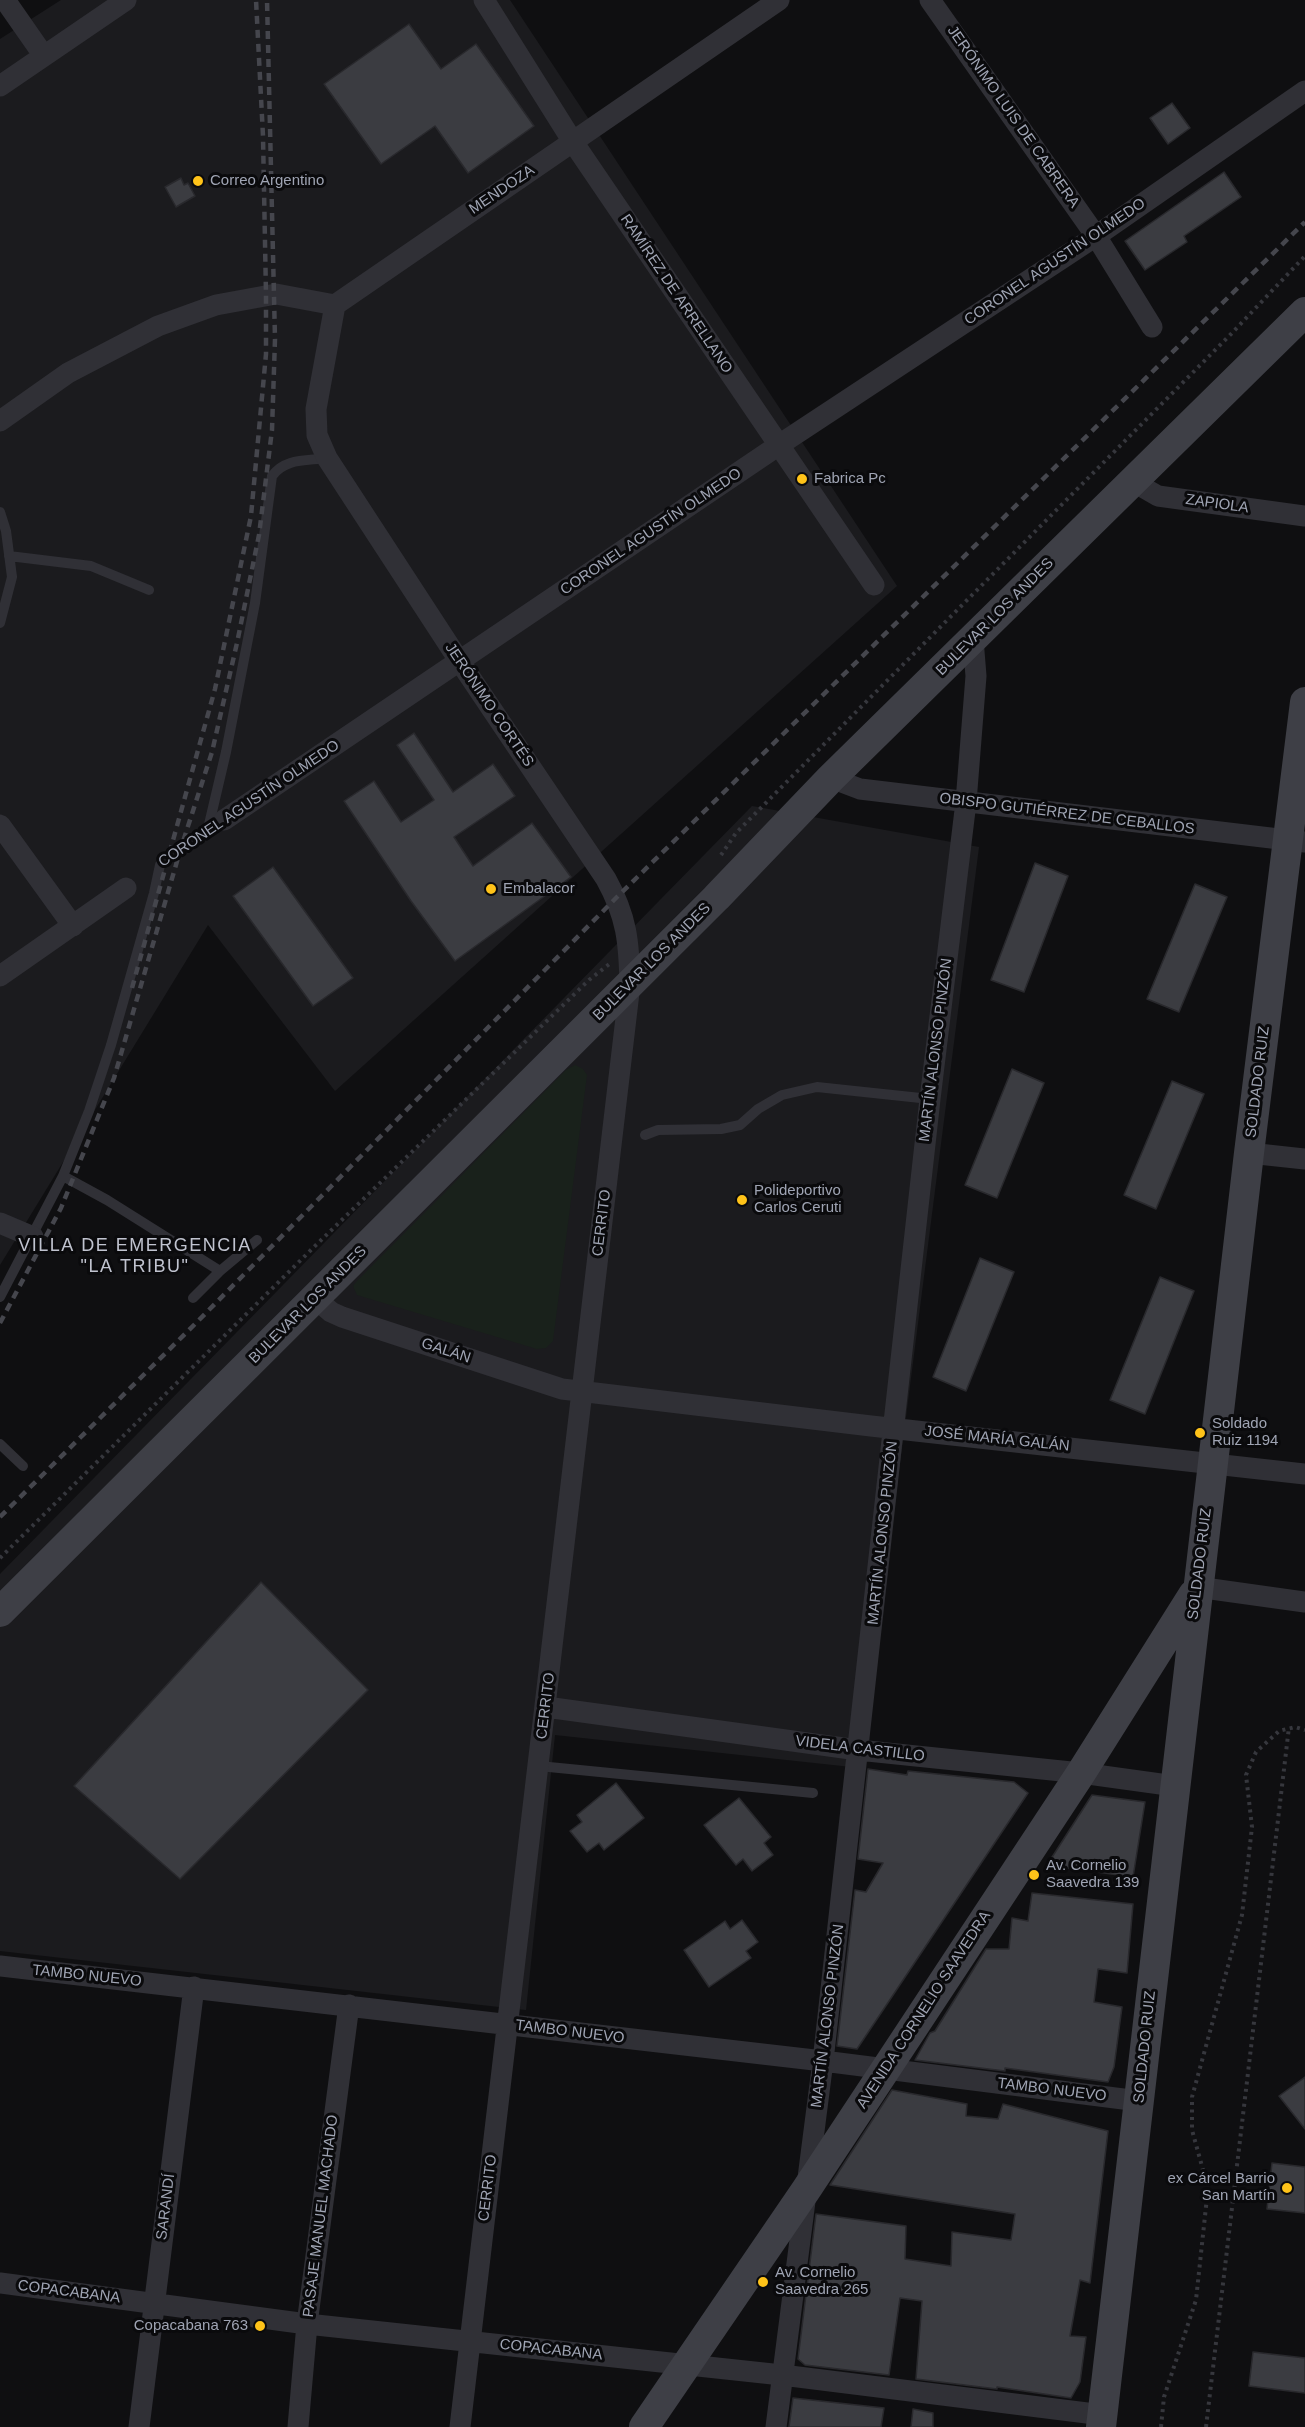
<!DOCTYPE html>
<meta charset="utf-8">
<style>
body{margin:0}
canvas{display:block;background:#0f0f11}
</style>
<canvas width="1305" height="2427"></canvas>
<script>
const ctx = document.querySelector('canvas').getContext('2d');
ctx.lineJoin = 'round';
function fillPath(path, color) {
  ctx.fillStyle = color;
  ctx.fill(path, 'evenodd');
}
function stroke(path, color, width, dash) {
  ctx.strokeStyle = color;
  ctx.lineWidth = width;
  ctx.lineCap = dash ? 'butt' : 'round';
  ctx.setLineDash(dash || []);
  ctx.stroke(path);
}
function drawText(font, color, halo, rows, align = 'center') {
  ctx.font = font + ' Helvetica,sans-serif';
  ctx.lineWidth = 6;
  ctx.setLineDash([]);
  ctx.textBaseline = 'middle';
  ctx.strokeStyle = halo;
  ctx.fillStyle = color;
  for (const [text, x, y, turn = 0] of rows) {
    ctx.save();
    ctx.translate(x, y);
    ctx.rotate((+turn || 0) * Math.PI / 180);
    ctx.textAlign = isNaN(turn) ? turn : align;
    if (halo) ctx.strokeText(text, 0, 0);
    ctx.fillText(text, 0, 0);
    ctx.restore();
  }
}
fillPath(new Path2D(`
 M 61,0 L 510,0 L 897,586 L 335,1091 L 208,925 L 0,1265 L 0,39 Z
 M 752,806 L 979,847 L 861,1768 L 555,1735 L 526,2010 L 0,1951 L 0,1574 Z`), '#1b1b1e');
fillPath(new Path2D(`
 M 575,1065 L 583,1069 L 587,1075 L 553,1341 L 546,1348 L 537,1349 L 357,1295 L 353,1286 L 357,1281 L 566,1070 Z`), '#19211b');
const building = new Path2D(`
 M 409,24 L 441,69 L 476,44 L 534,126 L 468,173 L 435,126 L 381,164 L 324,84 Z
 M 1172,103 L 1190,128 L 1168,144 L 1150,118 Z
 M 1224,172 L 1241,197 L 1184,236 L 1187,242 L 1145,270 L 1125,241 Z
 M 181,178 L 184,185 L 188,183 L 195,196 L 176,207 L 165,187 Z
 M 414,733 L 453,792 L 493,764 L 515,796 L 454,837 L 473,866 L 532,823 L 571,877 L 455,961 L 411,901 L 344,801 L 374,781 L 401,822 L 434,800 L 397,745 Z
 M 1035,863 L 1068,876 L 1024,992 L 991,980 Z
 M 273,867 L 353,978 L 313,1006 L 233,896 Z
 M 1195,884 L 1227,897 L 1179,1012 L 1147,999 Z
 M 1012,1069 L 1044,1083 L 997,1198 L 965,1185 Z
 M 1172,1081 L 1204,1094 L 1156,1209 L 1124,1195 Z
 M 980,1258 L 1014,1272 L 966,1391 L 933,1377 Z
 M 1160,1277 L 1194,1291 L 1145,1414 L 1110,1400 Z
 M 261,1582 L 368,1690 L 180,1879 L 74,1786 Z
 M 868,1769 L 907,1775 L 908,1771 L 1014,1782 L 1028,1793 L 857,2049 L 837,2046 L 855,1890 L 866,1892 L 883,1863 L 858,1859 Z
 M 616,1783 L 644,1818 L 604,1850 L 599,1843 L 587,1852 L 570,1831 L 582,1822 L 577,1815 Z
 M 1092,1795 L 1145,1802 L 1133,1877 L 1047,1865 Z
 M 739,1798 L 771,1837 L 764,1843 L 773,1855 L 752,1871 L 743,1859 L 736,1865 L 704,1825 Z
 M 1032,1893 L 1133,1904 L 1127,1973 L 1098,1969 L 1094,2002 L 1122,2007 L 1114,2067 L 1108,2082 L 1005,2068 L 1005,2071 L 915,2060 L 930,2033 L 935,2031 L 986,1949 L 1009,1949 L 1012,1918 L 1028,1921 Z
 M 742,1920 L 758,1942 L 746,1951 L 751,1958 L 709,1987 L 684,1950 L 725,1921 L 730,1929 Z
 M 1305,2077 L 1305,2129 L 1279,2096 Z
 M 892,2090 L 967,2104 L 966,2116 L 998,2119 L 1003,2104 L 1108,2131 L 1090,2283 L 1080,2280 L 1070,2336 L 1086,2337 L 1080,2382 L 1071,2398 L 997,2387 L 997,2389 L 916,2379 L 922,2301 L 900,2298 L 889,2375 L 805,2365 L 798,2359 L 816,2214 L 906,2226 L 905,2259 L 951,2266 L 952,2232 L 1011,2240 L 1015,2214 L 830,2185 Z
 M 1272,2163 L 1305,2167 L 1305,2213 L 1267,2209 Z
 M 1253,2352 L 1305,2358 L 1305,2393 L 1249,2386 Z
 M 793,2398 L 884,2408 L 881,2427 L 789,2427 Z
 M 913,2409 L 933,2413 L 933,2427 L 911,2427 Z`);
fillPath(building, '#3b3c41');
stroke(building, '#29292d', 1.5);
stroke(new Path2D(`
 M 721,855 L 736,833 L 1231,334 L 1305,256
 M 170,856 L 197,840
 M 0,1558 L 314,1247 L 589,980 L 612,962
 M 1161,2427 L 1164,2397 L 1196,2300 L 1208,2188 L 1192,2130 L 1192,2097 L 1242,1915 L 1252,1827 L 1246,1775 L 1256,1752 L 1279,1731 L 1295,1727 L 1305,1730
 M 1206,2427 L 1289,1727`), '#36373d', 4, [3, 4.5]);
stroke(new Path2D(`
 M 0,512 L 6,531 L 12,577 L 0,623
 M 9,556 L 91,566 L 149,590
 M 207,833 L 226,752 L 255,603 L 272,476 C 285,458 306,461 327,458
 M 645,1135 L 658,1130 L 721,1129 L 740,1125 L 758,1109 L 782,1095 L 817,1087 L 930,1099
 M 63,1176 L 107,1200 L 220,1271
 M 0,1297 L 63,1176 L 89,1111 L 111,1045 L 154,893 L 160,865
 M 193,1298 L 220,1271 L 257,1240
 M 0,1444 L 23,1466
 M 539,1766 L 813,1793`), '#303036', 10);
stroke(new Path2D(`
 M 5,0 L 44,56
 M 484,0 L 573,142 L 874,585
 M 930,0 L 1096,236 L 1152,327
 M 0,86 L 126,0
 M 0,421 L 68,373 L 158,326 L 216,305 L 276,294 L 335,305
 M 1132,481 L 1158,496 L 1305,516
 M 831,778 L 860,789 L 1305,842
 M 224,820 L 779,445 L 1096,236 L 1305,91
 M 0,825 L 73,926
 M 0,976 L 126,888
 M 1249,1153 L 1305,1159
 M 0,1223 L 33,1237
 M 315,1298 L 331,1312 L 342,1317 L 562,1389 L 871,1426 L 1305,1474
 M 1197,1587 L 1305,1602
 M 546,1707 L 858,1750 L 1081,1773 L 1175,1786
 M 0,1966 L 823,2061 L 1139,2101
 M 0,2283 L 307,2324 L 782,2375 L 1103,2415
 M 139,2427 L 194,1987
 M 298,2427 L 307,2324 L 349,2005
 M 460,2427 L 630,984 C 629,942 627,917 606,879 L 460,662 L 327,458 L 317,435 L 316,409 L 335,305 L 779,0
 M 776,2427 L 823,2061 L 930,1099 L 966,802 L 976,676 L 973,639`), '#303036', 21);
stroke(new Path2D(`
 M 0,1612 L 716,898 L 831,778 L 1305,312
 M 644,2427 L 806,2190 L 1081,1773 L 1193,1595
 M 1101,2427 L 1249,1153 L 1305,702`), '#3e3f46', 30);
stroke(new Path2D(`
 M 132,988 L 215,689 L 251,516 L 266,354 L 266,295 L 263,136 L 256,0
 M 0,1323 L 61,1208 L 114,1078 L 180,851 L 212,752 L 237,643 L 259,535 L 272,430 L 275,339 L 267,0
 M 0,1517 L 196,1323 L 617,897 L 1305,222`), '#45464d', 4.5, [8, 6]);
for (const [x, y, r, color] of [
 [198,181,6,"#ffc319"],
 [802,479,6,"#ffc319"],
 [491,889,6,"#ffc319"],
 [742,1200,6,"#ffc319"],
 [1200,1433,6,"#ffc319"],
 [1034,1875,6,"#ffc319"],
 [1287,2188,6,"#ffc319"],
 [763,2282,6,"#ffc319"],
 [260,2326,6,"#ffc319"]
]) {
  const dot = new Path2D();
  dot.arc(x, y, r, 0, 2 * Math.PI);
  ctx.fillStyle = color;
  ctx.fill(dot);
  stroke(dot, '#0a0a0c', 2);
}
drawText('15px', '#9fa4b3', '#0a0a0c', [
 ["JERÓNIMO LUIS DE CABRERA",1013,117,55],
 ["MENDOZA",502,190,-34],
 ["CORONEL AGUSTÍN OLMEDO",1055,262,-34],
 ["RAMÍREZ DE ARRELLANO",676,294,56],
 ["ZAPIOLA",1217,504,8],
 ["CORONEL AGUSTÍN OLMEDO",651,532,-34],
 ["BULEVAR LOS ANDES",995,617,-45],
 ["JERÓNIMO CORTÉS",489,705,56],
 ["CORONEL AGUSTÍN OLMEDO",249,804,-34],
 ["OBISPO GUTIÉRREZ DE CEBALLOS",1067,814,7],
 ["BULEVAR LOS ANDES",652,962,-45],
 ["MARTÍN ALONSO PINZÓN",936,1050,-83],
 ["SOLDADO RUIZ",1258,1082,-83],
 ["CERRITO",602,1223,-83],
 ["BULEVAR LOS ANDES",308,1305,-45],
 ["GALÁN",446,1351,18],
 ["JOSÉ MARÍA GALÁN",997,1439,6],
 ["MARTÍN ALONSO PINZÓN",883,1533,-84],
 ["SOLDADO RUIZ",1200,1564,-83],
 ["CERRITO",546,1706,-83],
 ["VIDELA CASTILLO",860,1749,7],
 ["TAMBO NUEVO",87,1976,6],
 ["AVENIDA CORNELIO SAAVEDRA",924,2010,-57],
 ["MARTÍN ALONSO PINZÓN",828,2016,-83],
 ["TAMBO NUEVO",570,2032,7],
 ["SOLDADO RUIZ",1145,2047,-84],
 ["TAMBO NUEVO",1052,2090,7],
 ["CERRITO",488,2188,-83],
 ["SARANDÍ",166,2207,-83],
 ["PASAJE MANUEL MACHADO",321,2216,-83],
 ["COPACABANA",69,2292,7],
 ["COPACABANA",551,2350,6]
]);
drawText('15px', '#9fa4b3', '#0a0a0c', [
 ["Correo Argentino",210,181],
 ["Fabrica Pc",814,479],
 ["Embalacor",503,889],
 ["Polideportivo",754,1191],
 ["Carlos Ceruti",754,1208],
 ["Soldado",1212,1424],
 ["Ruiz 1194",1212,1441],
 ["Av. Cornelio",1046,1866],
 ["Saavedra 139",1046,1883],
 ["ex Cárcel Barrio",1275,2179,"right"],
 ["San Martín",1275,2196,"right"],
 ["Av. Cornelio",775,2273],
 ["Saavedra 265",775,2290],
 ["Copacabana 763",248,2326,"right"]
], 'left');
ctx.letterSpacing = '1.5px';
drawText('18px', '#c0c3cf', '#0a0a0c', [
 ["VILLA DE EMERGENCIA",135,1246],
 ["\"LA TRIBU\"",135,1267]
]);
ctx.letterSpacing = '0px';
</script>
